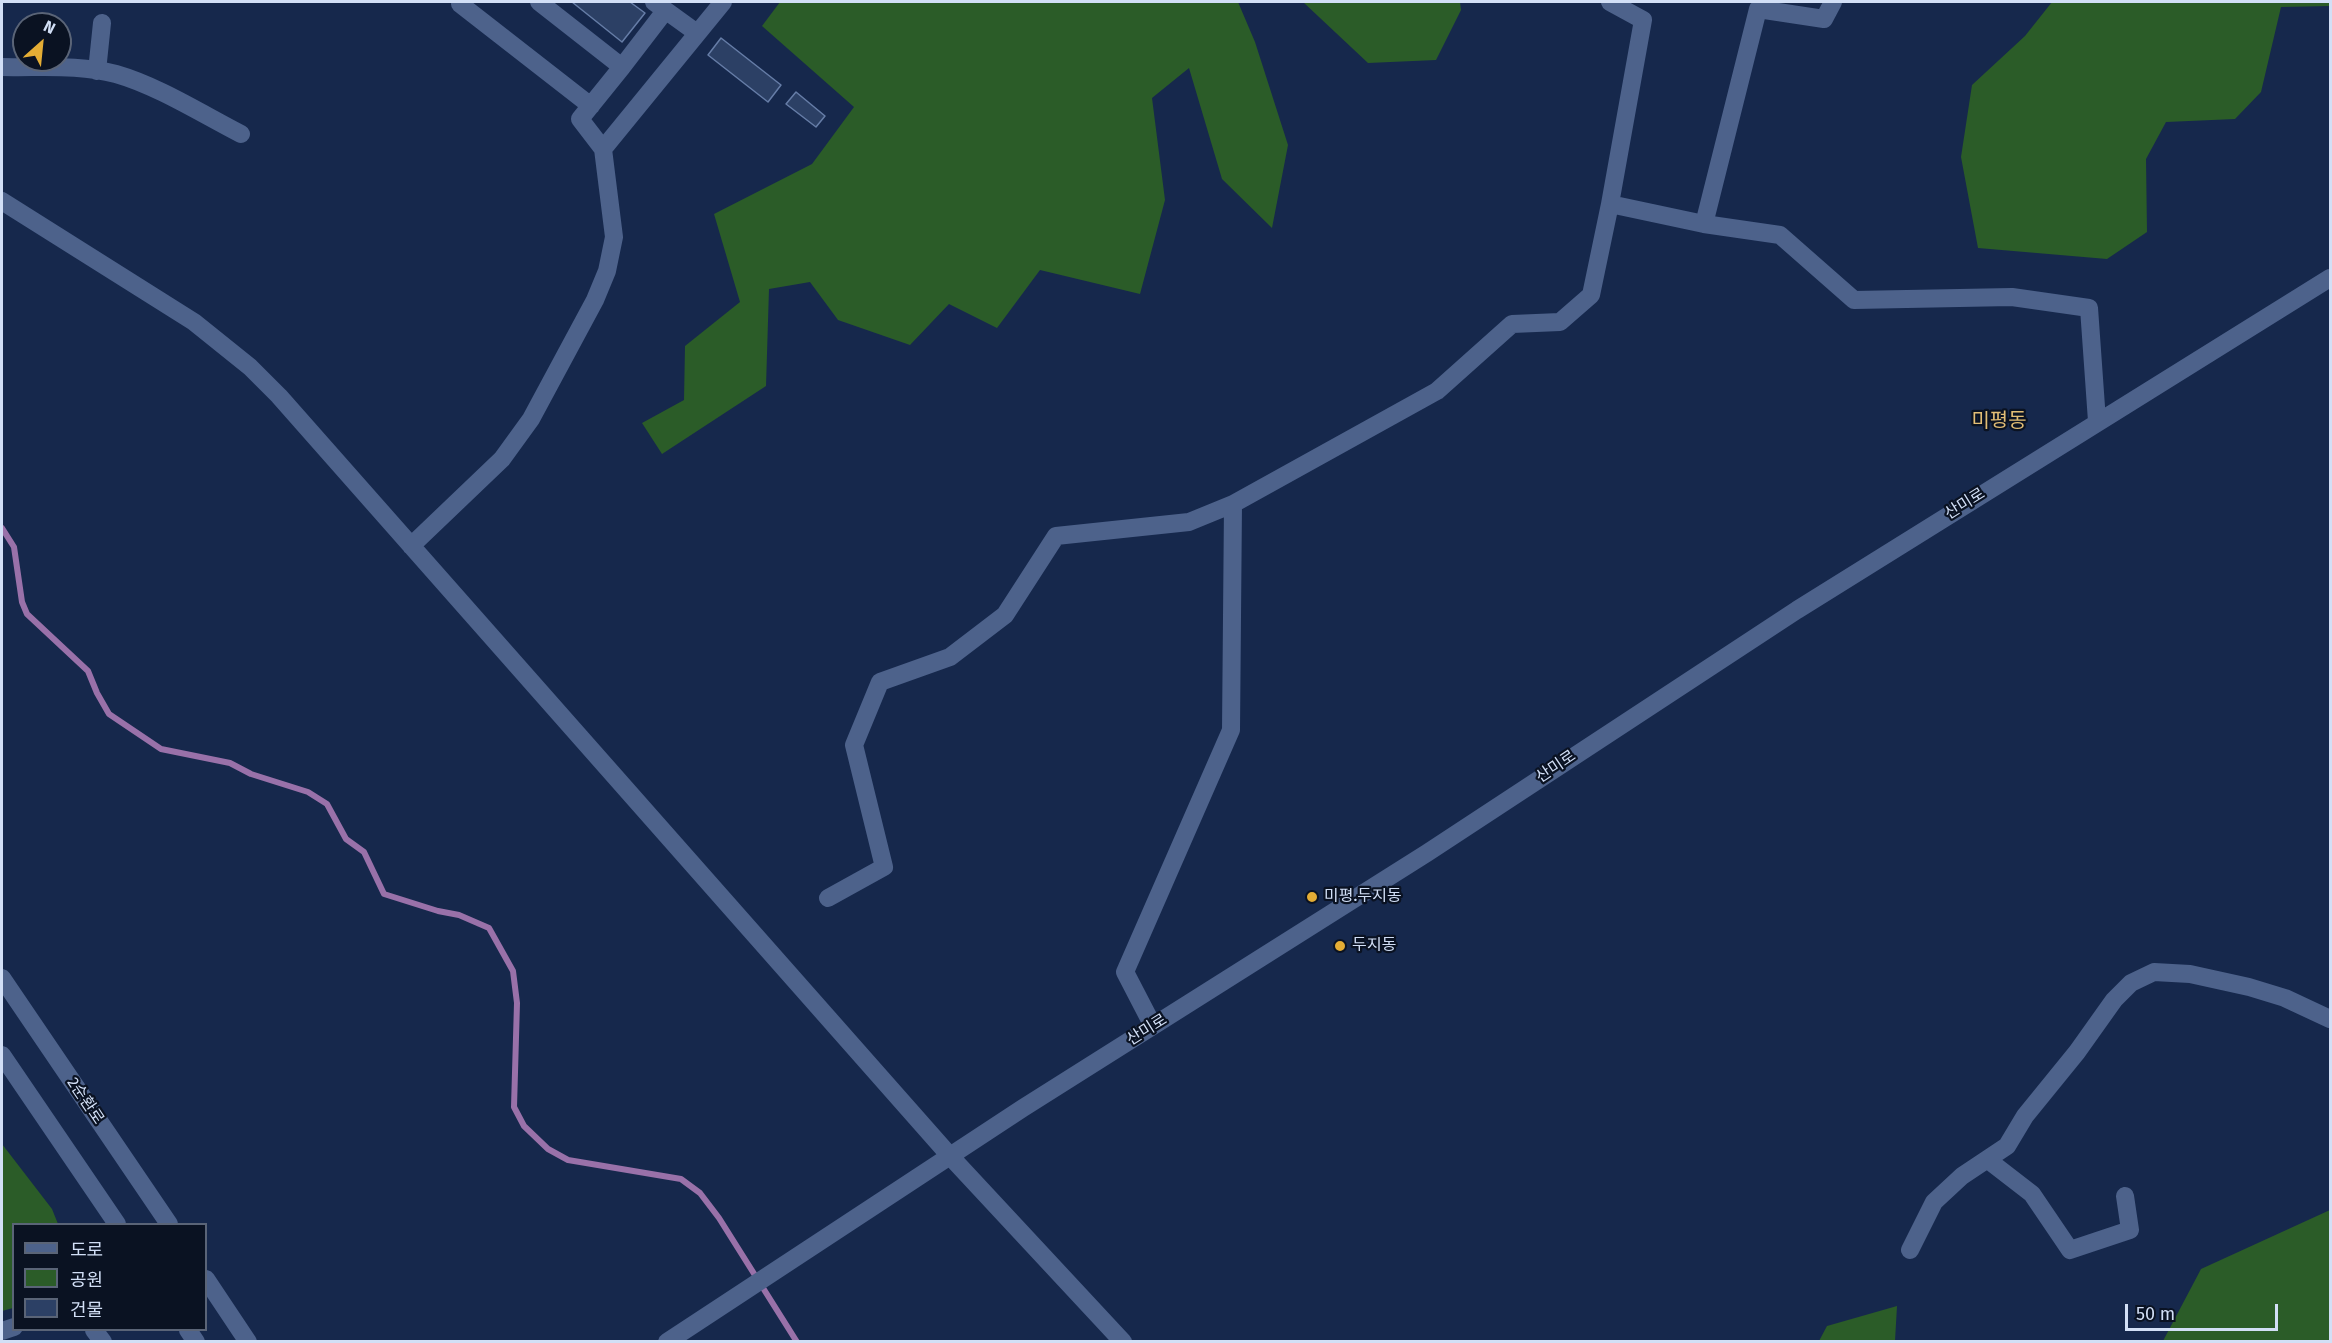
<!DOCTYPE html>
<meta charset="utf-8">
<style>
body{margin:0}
#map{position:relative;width:2332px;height:1343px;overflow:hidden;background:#16284c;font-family:"Fira Sans","Noto Sans KR",sans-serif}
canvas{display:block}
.frame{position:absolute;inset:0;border:3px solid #d2dff6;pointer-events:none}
.legend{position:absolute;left:12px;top:1223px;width:195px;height:108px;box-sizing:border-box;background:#0a1222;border:2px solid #5a6477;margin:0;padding:8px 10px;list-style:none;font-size:18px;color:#d2dff6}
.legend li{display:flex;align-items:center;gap:12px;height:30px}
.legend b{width:30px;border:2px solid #5a6477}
.north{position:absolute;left:12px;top:12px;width:60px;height:60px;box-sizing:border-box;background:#0a1222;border:2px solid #5a6477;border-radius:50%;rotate:27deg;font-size:16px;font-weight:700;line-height:24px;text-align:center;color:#d2dff6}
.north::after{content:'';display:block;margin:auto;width:21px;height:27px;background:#e4ad35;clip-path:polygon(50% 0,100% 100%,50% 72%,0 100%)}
.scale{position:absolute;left:2125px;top:1304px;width:153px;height:27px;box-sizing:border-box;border:3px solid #d2dff6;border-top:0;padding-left:8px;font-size:18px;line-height:21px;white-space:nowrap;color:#d2dff6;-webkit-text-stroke:4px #0a1222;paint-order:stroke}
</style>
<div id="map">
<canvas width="2332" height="1343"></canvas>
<div class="frame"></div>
<ul class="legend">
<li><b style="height:8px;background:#4d628b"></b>도로</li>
<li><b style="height:16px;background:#2b5c28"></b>공원</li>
<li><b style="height:16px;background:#2c4065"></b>건물</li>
</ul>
<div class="north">N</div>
<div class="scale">50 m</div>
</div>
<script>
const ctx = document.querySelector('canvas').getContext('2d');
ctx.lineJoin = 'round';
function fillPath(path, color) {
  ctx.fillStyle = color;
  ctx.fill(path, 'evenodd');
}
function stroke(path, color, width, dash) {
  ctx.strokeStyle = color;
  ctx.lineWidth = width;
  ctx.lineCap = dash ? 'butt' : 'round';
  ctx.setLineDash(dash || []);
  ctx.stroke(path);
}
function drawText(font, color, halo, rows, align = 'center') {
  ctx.font = font + ' "Fira Sans","Noto Sans KR",sans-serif';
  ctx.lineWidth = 4.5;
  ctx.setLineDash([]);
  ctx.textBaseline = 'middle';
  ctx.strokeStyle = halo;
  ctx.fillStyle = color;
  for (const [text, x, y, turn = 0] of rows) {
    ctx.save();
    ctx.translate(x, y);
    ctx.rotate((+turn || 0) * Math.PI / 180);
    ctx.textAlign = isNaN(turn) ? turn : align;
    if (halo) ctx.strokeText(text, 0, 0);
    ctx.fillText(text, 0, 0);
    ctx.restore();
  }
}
fillPath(new Path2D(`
 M 780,2 L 1238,2 L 1255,42 L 1288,145 L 1272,228 L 1222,179 L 1189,68 L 1152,98 L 1165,200 L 1140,294 L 1040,270 L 997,328 L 949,304 L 910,345 L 838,320 L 810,282 L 769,289 L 766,386 L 662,454 L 642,423 L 684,400 L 685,346 L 740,302 L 714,214 L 812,164 L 854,107 L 762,26 Z
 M 1303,2 L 1460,2 L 1461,10 L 1436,60 L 1368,63 Z
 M 2052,2 L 2330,2 L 2330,6 L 2281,7 L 2261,92 L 2235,119 L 2166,122 L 2146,159 L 2147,232 L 2107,259 L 1978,248 L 1961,157 L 1972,85 L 2025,36 Z
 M 2,1144 L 52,1209 L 58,1224 L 14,1224 L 13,1308 L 2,1311 Z
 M 2330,1210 L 2330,1341 L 2163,1341 L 2201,1269 Z
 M 1897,1306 L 1895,1341 L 1819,1341 L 1827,1326 Z`), '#2b5c28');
stroke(new Path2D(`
 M 2,528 L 14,547 L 22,602 L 27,614 L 88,671 L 97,693 L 109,714 L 161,749 L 230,763 L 251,774 L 308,792 L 327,804 L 346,839 L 364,852 L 384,894 L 438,911 L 459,915 L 489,928 L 513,971 L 517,1003 L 514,1107 L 524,1126 L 548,1149 L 568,1160 L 681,1179 L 700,1193 L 719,1218 L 797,1342`), '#9971a9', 6);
const building = new Path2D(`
 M 572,2 L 630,2 L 645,13 L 622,42 Z
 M 721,38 L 781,85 L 768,102 L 708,55 Z
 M 796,92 L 825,116 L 816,127 L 786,104 Z`);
fillPath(building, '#2c4065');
stroke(building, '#667da7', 1.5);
stroke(new Path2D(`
 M 462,2 L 460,4 L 591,106
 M 539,2 L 622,67 L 580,119 L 603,149
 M 654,2 L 697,33
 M 1610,2 L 1643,20 L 1610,204 L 1704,224
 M 1833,2 L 1824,19 L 1758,9 L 1704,224 L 1780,235 L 1854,300 L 2012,297 L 2089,308 L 2097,421
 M 2,67 C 40,68 79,64 116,74 C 158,86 202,114 241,134
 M 622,67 L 665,11
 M 97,71 L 102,23
 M 2,201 L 194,322 L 250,367 L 279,396 L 950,1156 L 1123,1342
 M 411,546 L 502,459 L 531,419 L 595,300 L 607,271 L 614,237 L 603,149 L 723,2
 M 828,898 L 884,867 L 854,745 L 880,682 L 950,657 L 1005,615 L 1056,536 L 1189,522 L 1233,504
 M 2,978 L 169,1224
 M 1153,1026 L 1125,972 L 1231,730 L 1233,504 L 1437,391 L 1512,324 L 1560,322 L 1591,295 L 1610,204
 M 2,1055 L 117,1224
 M 1988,1160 L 2032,1194 L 2070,1250 L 2130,1230 L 2125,1196
 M 1910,1250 L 1934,1202 L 1962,1176 L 2007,1146 L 2025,1116 L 2077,1052 L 2114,1000 L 2131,983 L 2154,972 L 2190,974 L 2249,987 L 2285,998 L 2330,1019
 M 206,1279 L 248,1342
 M 94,1330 L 103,1342
 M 188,1330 L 196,1342
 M 2,1331 L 14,1327
 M 667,1342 L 1023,1108 L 1427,853 L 1797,610 L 2330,278`), '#4d628b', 18);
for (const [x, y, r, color] of [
 [1312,897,6,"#e4ad35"],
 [1340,946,6,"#e4ad35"]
]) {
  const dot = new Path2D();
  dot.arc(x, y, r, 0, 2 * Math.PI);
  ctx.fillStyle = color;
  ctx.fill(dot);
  stroke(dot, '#0a1222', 2);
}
drawText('16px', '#d2dff6', '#0a1222', [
 ["산미로",1965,504,-32],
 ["산미로",1556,767,-34],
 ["산미로",1147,1030,-32],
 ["2순환로",85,1101,56]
]);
drawText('16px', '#d2dff6', '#0a1222', [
 ["미평.두지동",1324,897],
 ["두지동",1352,946]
], 'left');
drawText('20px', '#e3be76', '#0a1222', [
 ["미평동",1999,421]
]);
</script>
